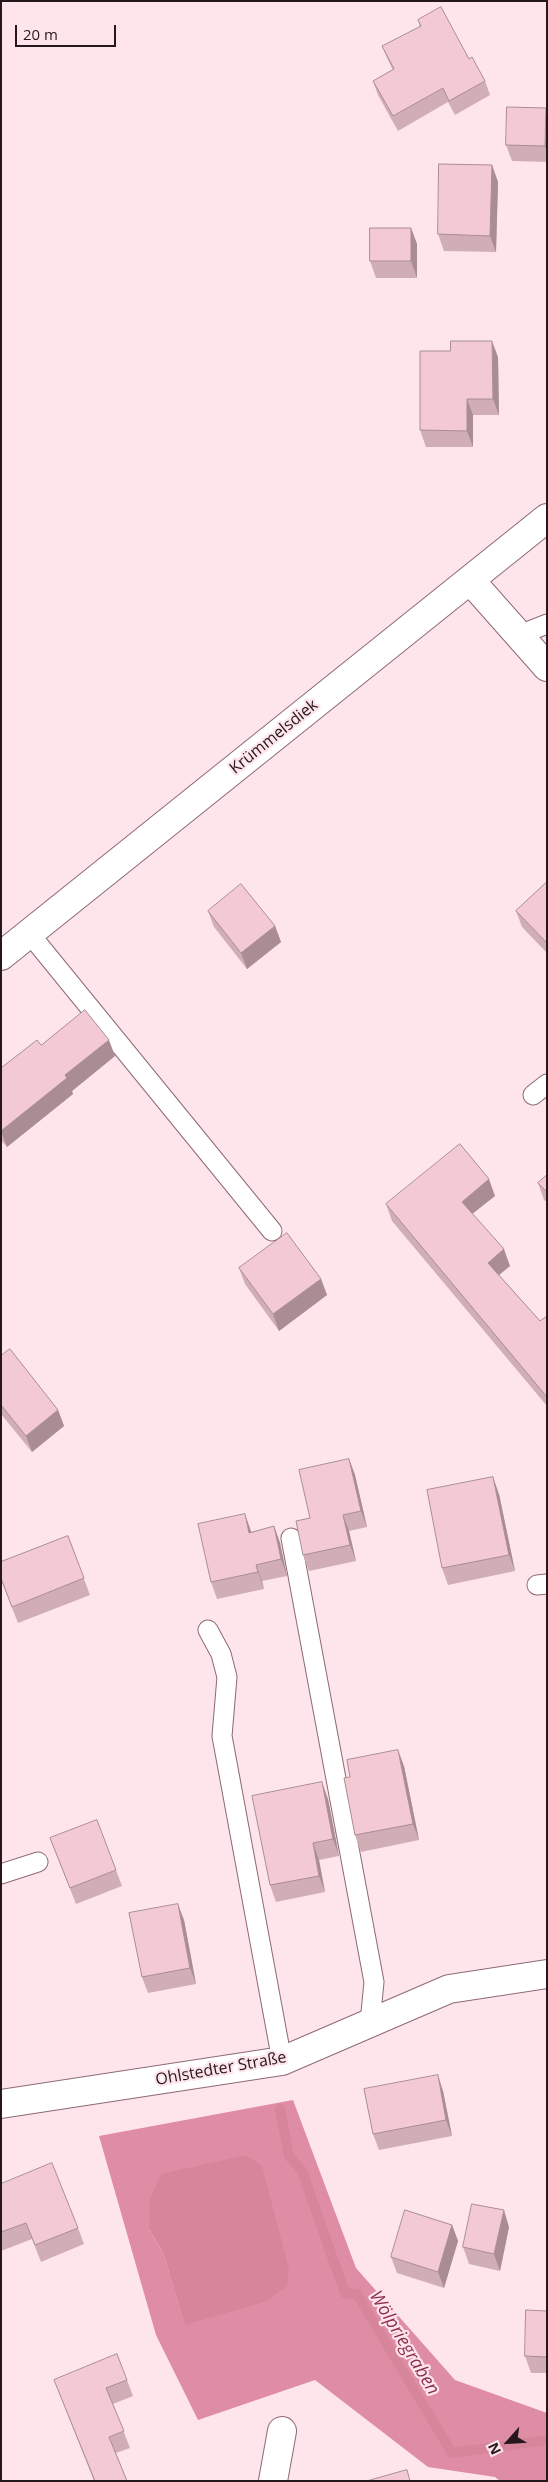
<!DOCTYPE html>
<meta charset="utf-8">
<style>
body{margin:0}
#map{position:relative;width:548px;height:2482px;overflow:hidden;background:#fee5eb;font-family:"Open Sans",sans-serif}
canvas{display:block}
.frame{position:absolute;inset:0;border:2px solid #25171b;pointer-events:none}
.north{position:absolute;left:483px;top:2417px;width:50px;height:50px;-webkit-text-stroke:4px #fee5eb;paint-order:stroke;rotate:244deg;font-size:14px;font-weight:700;line-height:20px;text-align:center;color:#25171b}
.north::after{content:'';display:block;margin:auto;width:18px;height:22px;background:#25171b;clip-path:polygon(50% 0,100% 100%,50% 72%,0 100%)}
.scale{position:absolute;left:15px;top:25px;width:101px;height:22px;box-sizing:border-box;border:2px solid #25171b;border-top:0;padding-left:6px;font-size:15px;line-height:18px;white-space:nowrap;color:#25171b;-webkit-text-stroke:4px #fee5eb;paint-order:stroke}
</style>
<div id="map">
<canvas width="548" height="2482"></canvas>
<div class="frame"></div>
<div class="north">N</div>
<div class="scale">20 m</div>
</div>
<script>
const ctx = document.querySelector('canvas').getContext('2d');
ctx.lineJoin = 'round';
function fillPath(path, color) {
  ctx.fillStyle = color;
  ctx.fill(path, 'evenodd');
}
function stroke(path, color, width, dash) {
  ctx.strokeStyle = color;
  ctx.lineWidth = width;
  ctx.lineCap = dash ? 'butt' : 'round';
  ctx.setLineDash(dash || []);
  ctx.stroke(path);
}
function drawText(font, color, halo, rows, align = 'center') {
  ctx.font = font + ' "Open Sans",sans-serif';
  ctx.lineWidth = 4.5;
  ctx.setLineDash([]);
  ctx.textBaseline = 'middle';
  ctx.strokeStyle = halo;
  ctx.fillStyle = color;
  for (const [text, x, y, turn = 0] of rows) {
    ctx.save();
    ctx.translate(x, y);
    ctx.rotate((+turn || 0) * Math.PI / 180);
    ctx.textAlign = isNaN(turn) ? turn : align;
    if (halo) ctx.strokeText(text, 0, 0);
    ctx.fillText(text, 0, 0);
    ctx.restore();
  }
}
fillPath(new Path2D(`
 M 293,2100 L 356,2268 L 455,2380 L 547,2413 L 547,2481 L 500,2481 L 495,2477 L 428,2467 L 315,2380 L 198,2420 L 156,2335 L 99,2136 ZM 149,2229 L 289,2269 L 185,2324 L 163,2253 Z`), '#df8da4');
fillPath(new Path2D(`
 M 246,2155 L 262,2166 L 289,2269 L 287,2286 L 267,2301 L 185,2325 L 163,2253 L 149,2229 L 150,2199 L 161,2174 Z`), '#d6859b');
stroke(new Path2D(`
 M 280,2109 L 289,2156 L 302,2171 L 345,2293 L 357,2294 L 452,2453 L 547,2440`), '#d6859b', 10);
const lane = new Path2D(`
 M 519,635 L 547,624
 M 29,933 L 272,1231
 M 533,1095 L 547,1084
 M 291,1538 L 374,1982 L 370,2023
 M 537,1585 L 547,1584
 M 208,1630 L 221,1654 L 227,1677 L 222,1736 L 282,2061
 M 1,1874 L 38,1862`);
const street = new Path2D(`
 M 470,580 L 547,667
 M 1,956 L 547,518
 M 1,2104 L 282,2061 L 449,1989 L 547,1974
 M 273,2481 L 282,2431`);
stroke(lane, '#8e6a73', 21);
stroke(street, '#8e6a73', 30);
stroke(lane, '#fff', 19);
stroke(street, '#fff', 28);
fillPath(new Path2D(`
 M 418,20 L 469,59 L 485,81 L 490,95 L 455,115 L 448,102 L 398,131 L 378,95 L 373,81 L 393,70 L 388,60 L 382,46 L 420,27 Z
 M 547,110 L 547,162 L 512,161 L 506,145 Z
 M 492,165 L 498,182 L 496,252 L 444,251 L 438,234 Z
 M 411,228 L 417,244 L 417,278 L 376,278 L 370,261 Z
 M 498,357 L 499,415 L 473,415 L 473,447 L 426,447 L 420,430 Z
 M 547,882 L 547,953 L 522,927 L 516,911 Z
 M 208,911 L 275,926 L 281,942 L 247,969 L 214,927 Z
 M 41,1045 L 115,1056 L 72,1091 L 73,1094 L 7,1147 L 1,1140 L 1,1068 Z
 M 547,1175 L 547,1202 L 544,1200 L 538,1183 Z
 M 495,1196 L 472,1214 L 510,1266 L 499,1275 L 540,1321 L 547,1316 L 547,1406 L 392,1221 L 386,1204 Z
 M 239,1268 L 321,1279 L 327,1295 L 279,1331 L 245,1284 Z
 M 1,1356 L 58,1410 L 64,1426 L 32,1452 L 1,1414 Z
 M 349,1459 L 355,1475 L 367,1527 L 349,1531 L 356,1561 L 309,1571 L 303,1555 L 310,1518 Z
 M 499,1494 L 515,1571 L 448,1585 L 442,1568 Z
 M 274,1526 L 280,1543 L 287,1576 L 262,1581 L 264,1589 L 217,1599 L 211,1582 L 252,1532 Z
 M 68,1536 L 90,1595 L 18,1623 L 1,1580 L 1,1562 Z
 M 404,1766 L 419,1840 L 361,1852 L 355,1835 Z
 M 328,1799 L 339,1856 L 319,1860 L 325,1892 L 276,1902 L 270,1885 Z
 M 50,1838 L 116,1870 L 122,1886 L 76,1904 Z
 M 184,1920 L 196,1984 L 148,1993 L 142,1977 Z
 M 443,2091 L 452,2136 L 379,2150 L 373,2134 Z
 M 1,2184 L 78,2228 L 84,2244 L 41,2262 L 32,2239 L 1,2251 Z
 M 452,2225 L 458,2241 L 444,2288 L 397,2273 L 391,2257 Z
 M 509,2227 L 500,2271 L 469,2264 L 463,2247 Z
 M 547,2311 L 547,2373 L 531,2373 L 525,2356 Z
 M 54,2380 L 127,2380 L 133,2396 L 113,2404 L 130,2448 L 116,2453 L 127,2481 L 94,2481 Z`), '#d1aeb6');
fillPath(new Path2D(`
 M 546,108 L 547,110 L 547,151 L 545,146 Z
 M 492,165 L 498,182 L 496,252 L 490,236 Z
 M 411,228 L 417,244 L 417,278 L 411,261 Z
 M 492,341 L 498,357 L 499,415 L 493,399 Z
 M 467,399 L 473,415 L 473,447 L 467,431 Z
 M 275,926 L 281,942 L 247,969 L 241,953 Z
 M 109,1040 L 115,1056 L 72,1091 L 73,1094 L 7,1147 L 1,1131 L 65,1075 Z
 M 489,1179 L 495,1196 L 467,1218 L 462,1202 Z
 M 504,1249 L 510,1266 L 494,1279 L 488,1263 Z
 M 321,1279 L 327,1295 L 279,1331 L 273,1314 Z
 M 58,1410 L 64,1426 L 32,1452 L 26,1436 Z
 M 349,1459 L 355,1475 L 367,1527 L 361,1511 Z
 M 493,1477 L 499,1494 L 515,1571 L 509,1555 Z
 M 245,1514 L 251,1531 L 255,1549 L 249,1533 Z
 M 343,1515 L 349,1531 L 356,1561 L 350,1545 Z
 M 274,1526 L 280,1543 L 287,1576 L 281,1559 Z
 M 256,1565 L 262,1581 L 264,1589 L 258,1572 Z
 M 398,1750 L 404,1766 L 419,1840 L 413,1824 Z
 M 322,1782 L 328,1799 L 339,1856 L 333,1839 Z
 M 313,1843 L 319,1860 L 325,1892 L 319,1876 Z
 M 178,1904 L 184,1920 L 196,1984 L 190,1968 Z
 M 438,2075 L 443,2091 L 452,2136 L 446,2120 Z
 M 504,2210 L 509,2227 L 500,2271 L 494,2254 Z
 M 452,2225 L 458,2241 L 444,2288 L 438,2272 Z`), '#aa8d94');
const building = new Path2D(`
 M 441,7 L 469,59 L 472,57 L 485,81 L 449,101 L 443,88 L 393,116 L 373,81 L 394,69 L 382,46 L 421,26 L 418,20 Z
 M 507,107 L 546,108 L 545,146 L 506,145 Z
 M 439,164 L 492,165 L 490,236 L 438,234 Z
 M 370,228 L 411,228 L 411,261 L 370,261 Z
 M 451,341 L 492,341 L 493,399 L 467,399 L 467,431 L 420,430 L 420,351 L 450,351 Z
 M 547,882 L 547,943 L 516,911 Z
 M 241,884 L 275,926 L 241,953 L 208,911 Z
 M 85,1010 L 109,1040 L 65,1075 L 67,1078 L 1,1131 L 1,1068 L 37,1040 L 41,1045 Z
 M 460,1144 L 489,1179 L 462,1202 L 504,1249 L 488,1263 L 540,1321 L 547,1316 L 547,1397 L 386,1204 Z
 M 547,1175 L 547,1192 L 538,1183 Z
 M 287,1233 L 321,1279 L 273,1314 L 239,1268 Z
 M 10,1349 L 58,1410 L 26,1436 L 1,1405 L 1,1356 Z
 M 349,1459 L 361,1511 L 343,1515 L 350,1545 L 303,1555 L 296,1521 L 310,1518 L 299,1470 Z
 M 493,1477 L 509,1555 L 442,1568 L 427,1490 Z
 M 245,1514 L 249,1533 L 274,1526 L 281,1559 L 256,1565 L 258,1572 L 211,1582 L 198,1524 Z
 M 68,1536 L 84,1578 L 12,1607 L 1,1578 L 1,1562 Z
 M 398,1750 L 413,1824 L 355,1835 L 344,1778 L 350,1777 L 347,1760 Z
 M 322,1782 L 333,1839 L 313,1843 L 319,1876 L 270,1885 L 252,1796 Z
 M 97,1820 L 116,1870 L 70,1888 L 50,1838 Z
 M 178,1904 L 190,1968 L 142,1977 L 129,1913 Z
 M 438,2075 L 446,2120 L 373,2134 L 364,2089 Z
 M 52,2163 L 78,2228 L 35,2245 L 26,2223 L 1,2232 L 1,2184 Z
 M 472,2204 L 504,2210 L 494,2254 L 463,2247 Z
 M 405,2210 L 452,2225 L 438,2272 L 391,2257 Z
 M 526,2310 L 547,2311 L 547,2357 L 525,2356 Z
 M 117,2354 L 127,2380 L 106,2388 L 124,2431 L 109,2437 L 127,2481 L 95,2481 L 54,2380 Z
 M 407,2470 L 410,2481 L 367,2481 Z`);
fillPath(building, '#f3cad4');
stroke(building, '#aa8d94', 1);
drawText('16px', '#25171b', '#fee5eb', [
 ["Krümmelsdiek",274,737,-39],
 ["Ohlstedter Straße",221,2069,-10]
]);
drawText('italic 18px', '#8c2d4f', '#fee5eb', [
 ["Wölpriegraben",404,2343,59]
]);
</script>
